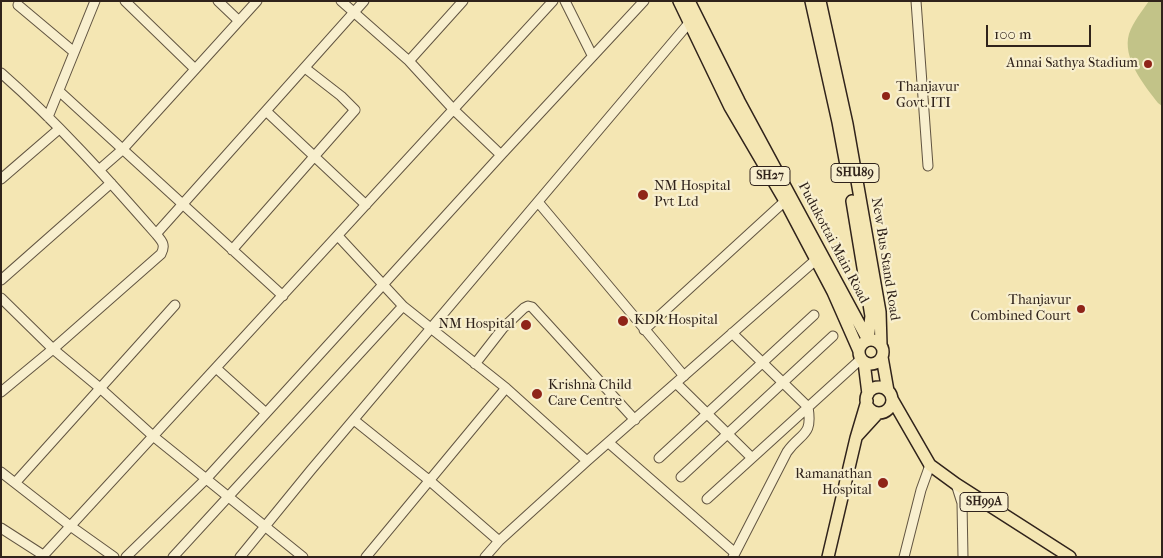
<!DOCTYPE html>
<style>
body{margin:0}
#map{position:relative;width:1163px;height:558px;overflow:hidden;background:#f4e6b3;font-family:"IM FELL French Canon",serif}
canvas{display:block}
.frame{position:absolute;inset:0;border:2px solid #30231b;pointer-events:none}
.scale{position:absolute;left:986px;top:25px;width:105px;height:22px;box-sizing:border-box;border:2px solid #30231b;border-top:0;padding-left:6px;font-size:15px;line-height:18px;white-space:nowrap;color:#30231b;-webkit-text-stroke:4px #f8efce;paint-order:stroke}
</style>
<div id="map">
<canvas width="1163" height="558"></canvas>
<div class="frame"></div>
<div class="scale">100 m</div>
</div>
<script>
const ctx = document.querySelector('canvas').getContext('2d');
ctx.lineJoin = 'round';
function fillPath(path, color) {
  ctx.fillStyle = color;
  ctx.fill(path, 'evenodd');
}
function stroke(path, color, width, dash) {
  ctx.strokeStyle = color;
  ctx.lineWidth = width;
  ctx.lineCap = dash ? 'butt' : 'round';
  ctx.setLineDash(dash || []);
  ctx.stroke(path);
}
function drawText(font, color, halo, rows, align = 'center') {
  ctx.font = font + ' "IM FELL French Canon",serif';
  ctx.lineWidth = 4.5;
  ctx.setLineDash([]);
  ctx.textBaseline = 'middle';
  ctx.strokeStyle = halo;
  ctx.fillStyle = color;
  for (const [text, x, y, turn = 0] of rows) {
    ctx.save();
    ctx.translate(x, y);
    ctx.rotate((+turn || 0) * Math.PI / 180);
    ctx.textAlign = isNaN(turn) ? turn : align;
    if (halo) ctx.strokeText(text, 0, 0);
    ctx.fillText(text, 0, 0);
    ctx.restore();
  }
}
fillPath(new Path2D(`
 M 1149,1 L 1162,1 L 1162,106 L 1158,103 C 1144,85 1122,58 1129,34 C 1133,22 1142,11 1149,1 Z`), '#c2c388');
const minor = new Path2D(`
 M 125,1 L 195,69
 M 218,1 L 239,21
 M 341,1 L 409,61 L 454,110 L 501,155
 M 565,1 L 592,55
 M 916,1 L 928,166
 M 18,5 L 74,52
 M 409,61 L 463,1
 M 1,73 C 57,122 107,178 156,234 C 162,241 166,245 161,254 L 53,349 L 1,392
 M 59,91 L 283,296
 M 266,111 L 366,205
 M 48,117 L 95,1
 M 99,170 L 122,150 L 257,1
 M 1,179 L 59,129
 M 538,202 L 684,376
 M 156,234 L 364,1
 M 338,236 L 403,306 L 506,388 L 587,461
 M 232,250 L 355,110 L 341,96 L 305,68
 M 1,280 L 111,183
 M 1,298 L 53,349 L 100,388 L 153,436 L 303,557
 M 644,330 L 785,201
 M 732,333 L 808,407 C 813,437 801,432 787,452 L 733,557
 M 475,364 L 503,328 L 524,308 L 528,306 L 532,307 L 635,420
 M 216,368 L 266,413
 M 676,383 L 752,458
 M 354,420 L 430,481 L 499,541
 M 609,443 L 735,553
 M 659,458 L 814,315
 M 1,472 L 69,525 L 114,557
 M 681,477 L 833,336
 M 15,483 L 175,305
 M 956,484 L 962,503 L 963,557
 M 707,499 L 861,359
 M 1,528 L 43,555
 M 42,557 L 553,1
 M 126,557 L 207,478 L 501,155 L 644,1
 M 173,557 L 403,306
 M 240,557 L 311,470 L 689,23
 M 366,557 L 506,388
 M 485,557 L 499,541 L 587,461 L 819,257
 M 904,557 L 921,490 L 930,465`);
const major = new Path2D(`
 M 679,1 L 730,107 L 785,201 L 833,292 L 859,351
 M 689,1 L 739,101 L 868,340
 M 811,1 L 838,122 L 846,165
 M 820,1 L 847,124 L 880,312 L 881,345
 M 852,201 L 871,316 L 868,340
 M859 352a12 12 0 1 1 24 0a12 12 0 1 1-24 0Z
 M 882,357 L 888,391
 M 864,362 L 868,394
 M866 400a13 13 0 1 1 26 0a13 13 0 1 1-26 0Z
 M 892,399 L 930,465 L 956,484 L 1070,557
 M 857,436 L 878,413
 M 828,557 L 856,438 L 867,401`);
stroke(minor, '#615441', 11);
stroke(major, '#30231b', 14);
stroke(minor, '#f8efce', 9);
stroke(major, '#f4e6b3', 11);
for (const [x, y, r, color] of [
 [1148,64,5,"#8f2418"],
 [886,96,5,"#8f2418"],
 [643,195,6,"#8f2418"],
 [1081,309,5,"#8f2418"],
 [623,321,6,"#8f2418"],
 [526,325,6,"#8f2418"],
 [537,394,6,"#8f2418"],
 [883,483,6,"#8f2418"]
]) {
  const dot = new Path2D();
  dot.arc(x, y, r, 0, 2 * Math.PI);
  ctx.fillStyle = color;
  ctx.fill(dot);
  stroke(dot, '#f8efce', 2);
}
for (const [x, y, w] of [
 [855,173,48],
 [770,176,40],
 [984,502,48]
]) {
  const box = new Path2D();
  box.roundRect(x - w / 2, y - 9.5, w, 19, 4);
  ctx.fillStyle = '#f8efce';
  ctx.fill(box);
  stroke(box, '#30231b', 1);
}
drawText('bold 12px', '#30231b', null, [
 ["SHU89",855,173],
 ["SH27",770,176],
 ["SH99A",984,502]
]);
drawText('14px', '#30231b', '#f8efce', [
 ["Annai Sathya Stadium",1138,64],
 ["Thanjavur",896,88,"left"],
 ["Govt. ITI",896,104,"left"],
 ["NM Hospital",654,187,"left"],
 ["Pvt Ltd",654,203,"left"],
 ["Thanjavur",1071,301],
 ["Combined Court",1071,317],
 ["KDR Hospital",634,321,"left"],
 ["NM Hospital",515,325],
 ["Krishna Child",548,386,"left"],
 ["Care Centre",548,402,"left"],
 ["Ramanathan",872,475],
 ["Hospital",872,491]
], 'right');
drawText('14px', '#30231b', '#f8efce', [
 ["Pudukottai Main Road",833,243,62],
 ["New Bus Stand Road",885,259,81]
]);
</script>
